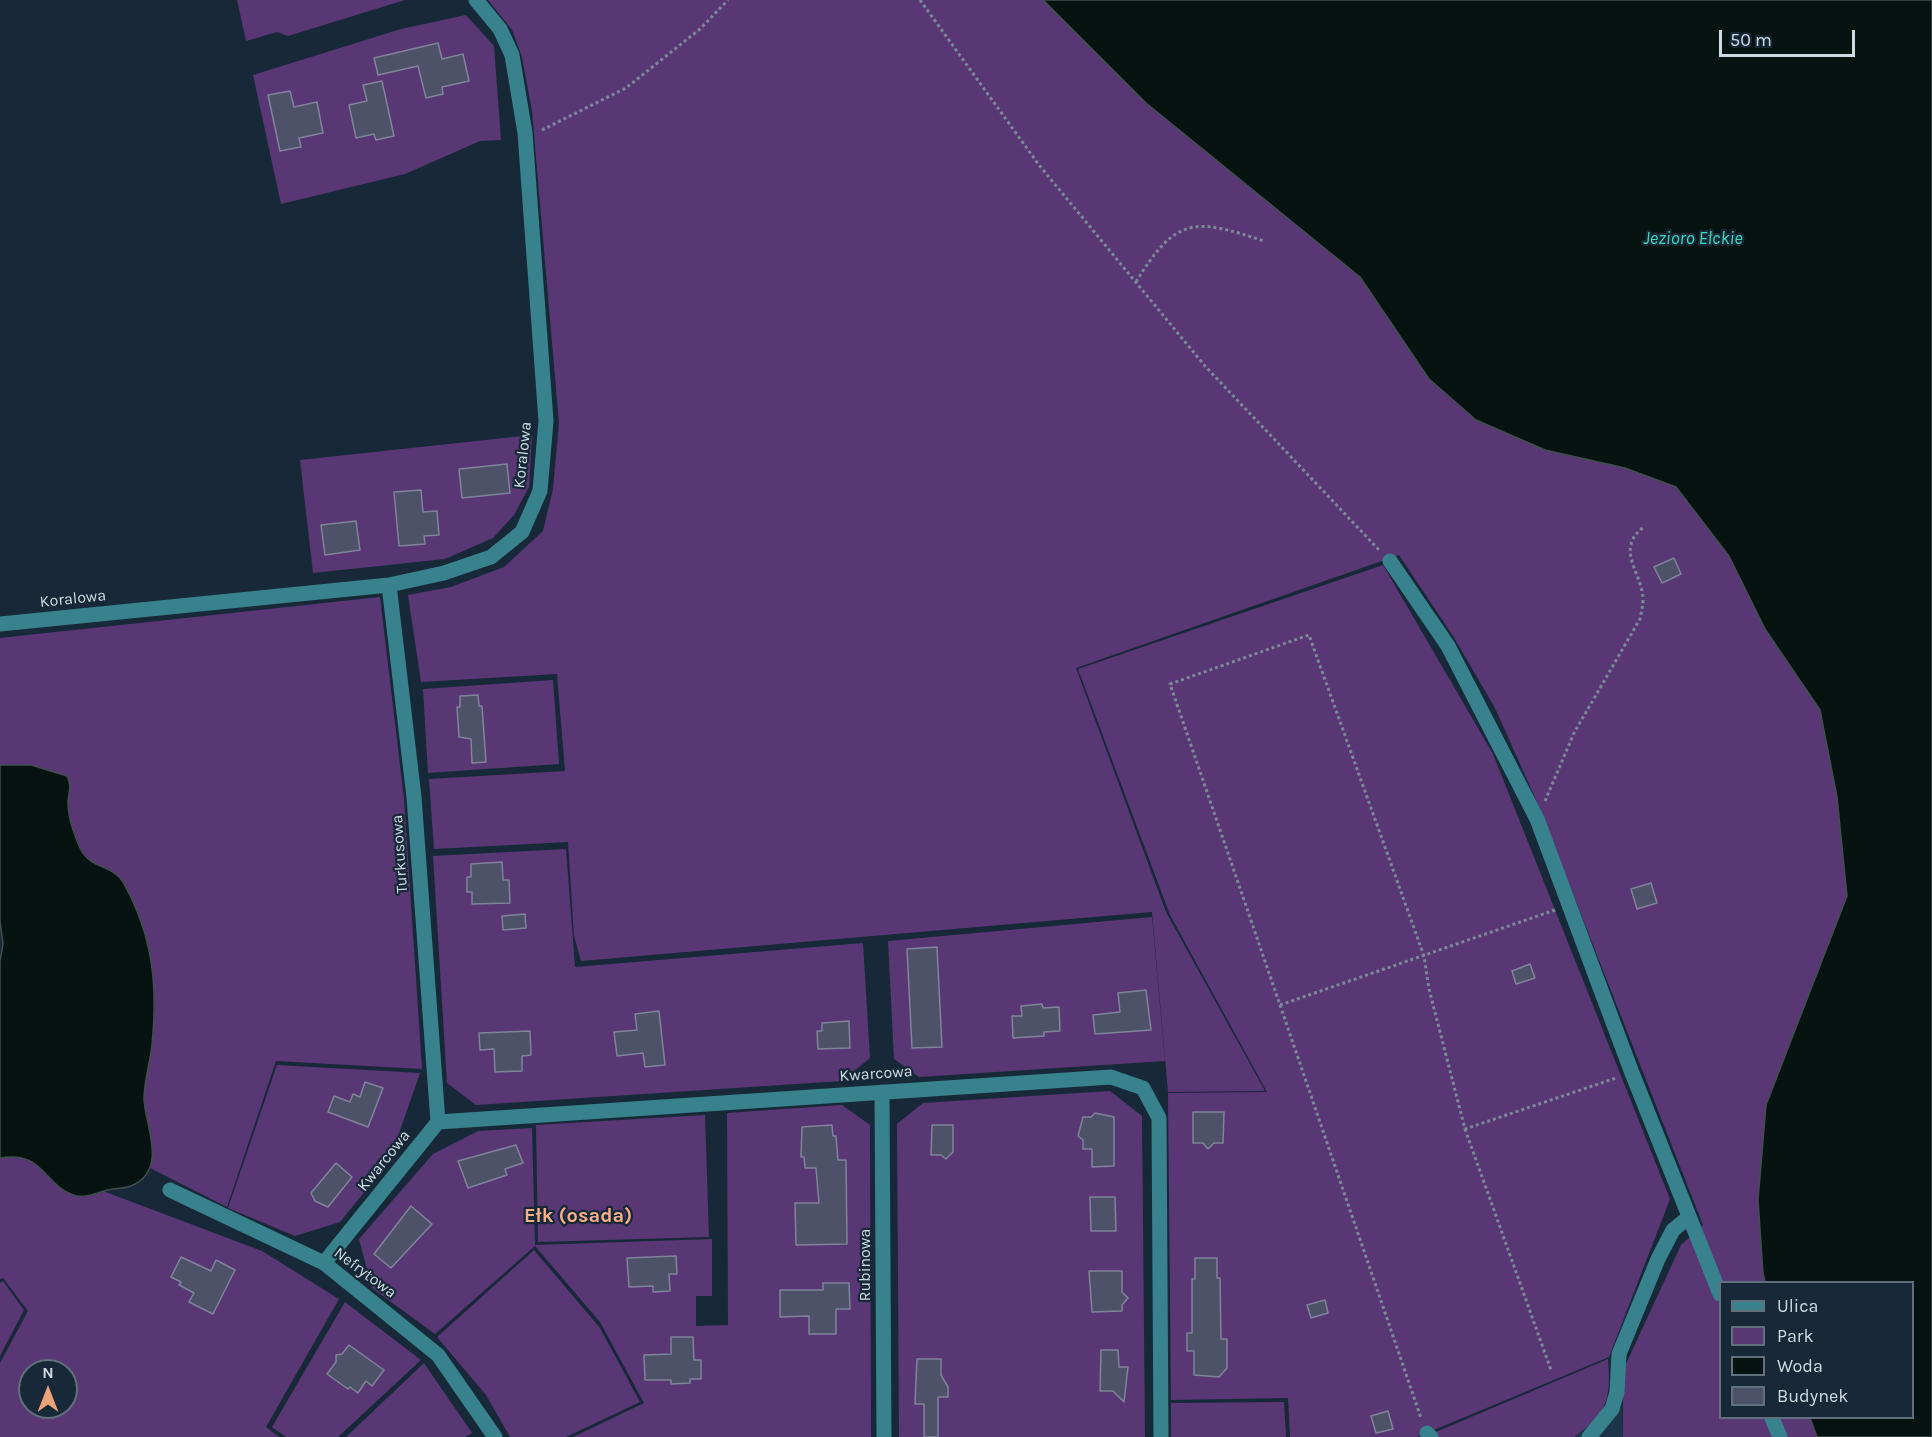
<!DOCTYPE html>
<meta charset="utf-8">
<style>
body{margin:0}
#map{position:relative;width:1932px;height:1437px;overflow:hidden;background:#172938;font-family:Karla,sans-serif}
canvas{display:block}
.legend{position:absolute;left:1719px;top:1281px;width:195px;height:138px;box-sizing:border-box;background:#172938;border:2px solid #61707d;margin:0;padding:8px 10px;list-style:none;font-size:18px;color:#cfdbe4}
.legend li{display:flex;align-items:center;gap:12px;height:30px}
.legend b{width:30px;border:2px solid #61707d}
.north{position:absolute;left:18px;top:1359px;width:60px;height:60px;box-sizing:border-box;background:#172938;border:2px solid #61707d;border-radius:50%;rotate:0deg;font-size:16px;font-weight:700;line-height:24px;text-align:center;color:#cfdbe4}
.north::after{content:'';display:block;margin:auto;width:21px;height:27px;background:#f0a279;clip-path:polygon(50% 0,100% 100%,50% 72%,0 100%)}
.scale{position:absolute;left:1719px;top:30px;width:136px;height:27px;box-sizing:border-box;border:3px solid #cfdbe4;border-top:0;padding-left:8px;font-size:18px;line-height:21px;white-space:nowrap;color:#cfdbe4;-webkit-text-stroke:4px #172938;paint-order:stroke}
</style>
<div id="map">
<canvas width="1932" height="1437"></canvas>
<ul class="legend">
<li><b style="height:8px;background:#38828d"></b>Ulica</li>
<li><b style="height:16px;background:#593774"></b>Park</li>
<li><b style="height:16px;background:#061310"></b>Woda</li>
<li><b style="height:16px;background:#4e5268"></b>Budynek</li>
</ul>
<div class="north">N</div>
<div class="scale">50 m</div>
</div>
<script>
const ctx = document.querySelector('canvas').getContext('2d');
ctx.lineJoin = 'round';
function fillPath(path, color) {
  ctx.fillStyle = color;
  ctx.fill(path, 'evenodd');
}
function stroke(path, color, width, dash) {
  ctx.strokeStyle = color;
  ctx.lineWidth = width;
  ctx.lineCap = dash ? 'butt' : 'round';
  ctx.setLineDash(dash || []);
  ctx.stroke(path);
}
function drawText(font, color, halo, rows, align = 'center') {
  ctx.font = font + ' Karla,sans-serif';
  ctx.lineWidth = 4.5;
  ctx.setLineDash([]);
  ctx.textBaseline = 'middle';
  ctx.strokeStyle = halo;
  ctx.fillStyle = color;
  for (const [text, x, y, turn = 0] of rows) {
    ctx.save();
    ctx.translate(x, y);
    ctx.rotate((+turn || 0) * Math.PI / 180);
    ctx.textAlign = isNaN(turn) ? turn : align;
    if (halo) ctx.strokeText(text, 0, 0);
    ctx.fillText(text, 0, 0);
    ctx.restore();
  }
}
fillPath(new Path2D(`
 M 1607,1405 L 1622,1408 L 1623,1437 L 1574,1437 L 1588,1427 Z`), '#1d3548');
fillPath(new Path2D(`
 M 237,0 L 405,0 L 288,36 L 277,32 L 246,41 Z
 M 488,0 L 1062,0 L 1625,468 L 1676,487 L 1729,556 L 1823,651 L 1847,896 L 1766,1105 L 1794,1282 L 1720,1282 L 1720,1418 L 1810,1418 L 1817,1437 L 1623,1437 L 1623,1381 L 1626,1364 L 1681,1245 L 1703,1225 L 1537,802 L 1495,708 L 1453,636 L 1399,555 L 1076,668 L 1166,912 L 1265,1091 L 1168,1092 L 1152,912 L 581,961 L 574,936 L 568,842 L 434,849 L 429,779 L 565,771 L 557,674 L 421,682 L 408,595 L 451,587 L 504,567 L 543,531 L 553,489 L 559,423 L 532,111 L 522,57 L 512,30 Z
 M 466,15 L 494,46 L 501,140 L 480,141 L 405,174 L 281,204 L 253,75 L 401,29 Z
 M 532,435 L 529,487 L 514,515 L 493,538 L 445,559 L 313,573 L 300,460 Z
 M 1383,565 L 1493,754 L 1670,1199 L 1609,1357 L 1417,1437 L 1290,1437 L 1288,1398 L 1171,1400 L 1168,1093 L 1267,1092 L 1170,915 L 1078,669 Z
 M 380,597 L 404,799 L 422,1069 L 276,1061 L 227,1207 L 148,1167 C 157,1139 147,1127 144,1100 C 143,1082 150,1064 152,1046 C 159,985 153,937 123,883 C 114,865 91,869 82,850 C 75,837 68,817 68,802 C 68,791 72,787 67,776 L 31,765 L 0,765 L 0,638 Z
 M 553,680 L 559,764 L 428,773 L 423,689 Z
 M 566,849 L 575,967 L 863,943 L 870,1058 L 854,1071 L 842,1071 L 842,1081 L 476,1105 L 447,1083 L 433,856 Z
 M 1152,917 L 1165,1061 L 919,1077 L 894,1059 L 888,941 Z
 M 277,1065 L 420,1073 L 389,1162 L 340,1222 L 295,1236 L 228,1208 Z
 M 1110,1091 L 1142,1116 L 1145,1437 L 899,1437 L 897,1124 L 923,1103 Z
 M 842,1105 L 870,1125 L 871,1437 L 573,1437 L 644,1403 L 600,1322 L 535,1246 L 435,1334 L 372,1288 L 359,1239 L 433,1154 L 478,1131 L 532,1128 L 535,1245 L 712,1239 L 712,1296 L 696,1296 L 696,1326 L 728,1325 L 727,1113 Z
 M 705,1115 L 709,1237 L 538,1242 L 536,1125 Z
 M 15,1155 L 39,1165 L 57,1184 L 90,1196 L 103,1191 L 262,1251 L 339,1299 L 266,1427 L 279,1437 L 0,1437 L 0,1363 L 28,1311 L 3,1278 L 0,1279 L 0,1158 ZM 30,1371 L 66,1371 L 66,1407 L 30,1407 Z
 M 534,1250 L 600,1328 L 640,1402 L 566,1437 L 510,1437 L 486,1395 L 437,1337 Z
 M 3,1281 L 24,1310 L 0,1356 L 0,1283 Z
 M 345,1302 L 421,1360 L 338,1437 L 286,1437 L 272,1427 Z
 M 1608,1359 C 1611,1399 1608,1413 1574,1437 L 1424,1437 Z
 M 424,1363 L 472,1433 L 465,1437 L 346,1437 Z
 M 1284,1402 L 1286,1437 L 1171,1437 L 1171,1403 Z`), '#593774');
const water = new Path2D(`
 M 1043,0 L 1932,0 L 1932,1437 L 1817,1437 L 1810,1418 L 1912,1418 L 1912,1282 L 1765,1282 L 1763,1273 L 1758,1200 L 1766,1105 L 1847,896 L 1837,797 L 1820,710 L 1765,629 L 1729,556 L 1676,487 L 1625,468 L 1545,450 L 1476,420 L 1429,379 L 1360,277 L 1146,103 Z
 M 0,765 L 31,765 L 67,776 C 72,786 69,791 68,802 C 68,817 75,837 81,850 C 91,869 113,865 123,882 C 153,935 158,986 152,1045 C 150,1063 144,1081 144,1099 C 145,1126 169,1170 131,1186 C 123,1189 112,1188 104,1191 C 95,1193 87,1198 77,1196 C 43,1187 45,1150 0,1158 L 0,961 L 3,944 L 0,921 Z`);
fillPath(water, '#061310');
stroke(water, '#424f50', 1.5);
const building = new Path2D(`
 M 438,43 L 442,59 L 463,54 L 469,81 L 442,87 L 443,94 L 426,98 L 418,66 L 378,75 L 374,58 Z
 M 382,81 L 394,136 L 376,140 L 374,134 L 356,138 L 349,105 L 367,101 L 363,85 Z
 M 290,91 L 294,107 L 317,102 L 323,133 L 299,138 L 301,147 L 280,151 L 268,95 Z
 M 507,464 L 510,493 L 462,498 L 459,469 Z
 M 421,490 L 423,512 L 437,511 L 439,535 L 424,536 L 425,544 L 399,546 L 394,492 Z
 M 356,521 L 360,550 L 325,555 L 321,525 Z
 M 1674,558 L 1681,574 L 1662,583 L 1654,567 Z
 M 478,695 L 479,706 L 482,706 L 486,762 L 472,763 L 471,739 L 459,737 L 457,707 L 460,707 L 460,696 Z
 M 502,862 L 503,880 L 509,880 L 510,903 L 472,904 L 472,892 L 467,892 L 467,877 L 471,877 L 471,864 Z
 M 1651,883 L 1657,903 L 1637,909 L 1631,889 Z
 M 525,914 L 526,928 L 503,930 L 502,916 Z
 M 937,947 L 942,1047 L 912,1048 L 907,949 Z
 M 1530,964 L 1535,978 L 1516,984 L 1512,971 Z
 M 1146,990 L 1151,1030 L 1095,1034 L 1093,1015 L 1120,1012 L 1118,993 Z
 M 1042,1004 L 1043,1008 L 1059,1007 L 1060,1031 L 1044,1032 L 1044,1036 L 1013,1038 L 1012,1016 L 1022,1016 L 1021,1006 Z
 M 659,1011 L 665,1065 L 645,1067 L 643,1053 L 617,1056 L 614,1032 L 637,1030 L 635,1014 Z
 M 849,1021 L 850,1048 L 818,1049 L 817,1031 L 822,1031 L 822,1023 Z
 M 530,1031 L 531,1055 L 522,1056 L 522,1071 L 495,1072 L 494,1049 L 480,1050 L 479,1033 Z
 M 365,1082 L 383,1088 L 368,1127 L 328,1112 L 334,1096 L 350,1102 L 353,1094 L 360,1097 Z
 M 1193,1112 L 1224,1112 L 1223,1143 L 1214,1143 L 1208,1149 L 1203,1143 L 1193,1143 Z
 M 1095,1113 L 1114,1117 L 1114,1166 L 1092,1167 L 1092,1149 L 1083,1149 L 1083,1140 L 1078,1136 L 1083,1117 L 1091,1117 Z
 M 832,1125 L 833,1136 L 836,1136 L 838,1160 L 846,1160 L 847,1244 L 796,1245 L 795,1203 L 819,1203 L 816,1168 L 805,1168 L 804,1157 L 801,1157 L 802,1127 Z
 M 932,1125 L 953,1125 L 953,1152 L 946,1159 L 941,1155 L 931,1155 Z
 M 516,1145 L 523,1163 L 505,1169 L 507,1175 L 468,1188 L 458,1161 Z
 M 336,1163 L 352,1177 L 328,1207 L 315,1201 L 311,1193 Z
 M 1090,1197 L 1115,1197 L 1116,1231 L 1091,1231 Z
 M 411,1206 L 432,1224 L 391,1268 L 374,1254 Z
 M 676,1256 L 677,1274 L 669,1274 L 670,1291 L 653,1292 L 653,1286 L 629,1287 L 627,1258 Z
 M 181,1257 L 211,1271 L 216,1260 L 235,1270 L 213,1314 L 189,1302 L 194,1293 L 179,1285 L 181,1282 L 171,1277 Z
 M 1195,1258 L 1217,1258 L 1217,1278 L 1220,1278 L 1221,1339 L 1227,1339 L 1227,1368 L 1219,1377 L 1194,1375 L 1194,1351 L 1187,1351 L 1187,1333 L 1192,1333 L 1192,1279 L 1195,1279 Z
 M 1089,1271 L 1122,1271 L 1122,1292 L 1128,1298 L 1122,1305 L 1122,1311 L 1092,1312 Z
 M 823,1283 L 849,1283 L 850,1309 L 836,1309 L 836,1334 L 809,1334 L 809,1316 L 780,1317 L 780,1290 L 823,1290 Z
 M 1325,1300 L 1328,1313 L 1311,1318 L 1307,1305 Z
 M 671,1337 L 693,1337 L 694,1360 L 701,1360 L 701,1379 L 690,1379 L 690,1383 L 671,1384 L 671,1380 L 645,1380 L 644,1355 L 671,1354 Z
 M 349,1345 L 384,1370 L 372,1386 L 366,1381 L 358,1393 L 350,1387 L 348,1389 L 327,1374 L 336,1362 L 336,1355 L 342,1354 Z
 M 1101,1350 L 1118,1350 L 1119,1367 L 1128,1367 L 1124,1402 L 1113,1391 L 1100,1391 Z
 M 917,1359 L 941,1359 L 941,1375 L 948,1387 L 948,1397 L 938,1397 L 938,1437 L 924,1437 L 924,1404 L 915,1404 Z
 M 1388,1411 L 1393,1429 L 1376,1433 L 1371,1416 Z`);
fillPath(building, '#4e5268');
stroke(building, '#7f849b', 1.5);
stroke(new Path2D(`
 M 920,0 L 1039,165 L 1205,366 L 1380,551
 M 542,130 L 626,88 L 700,29 L 728,0
 M 1136,282 C 1176,216 1195,218 1264,241
 M 1545,801 L 1574,733 L 1640,619 C 1641,613 1643,607 1643,600 C 1643,573 1613,549 1645,526
 M 1555,910 L 1280,1005 L 1170,684 L 1309,635 L 1424,956 L 1429,989 L 1465,1129 L 1616,1078
 M 1280,1005 L 1421,1418
 M 1465,1129 L 1551,1370`), '#7b8a96', 3, [3, 3]);
stroke(new Path2D(`
 M 1390,561 L 1448,646 L 1537,819 L 1632,1073 L 1720,1294
 M 389,585 L 414,797 L 438,1122
 M 0,624 L 389,585 L 444,573 L 491,557 L 522,532 L 540,491 L 546,421 L 525,133 L 512,55 L 500,29 L 476,0
 M 882,1092 L 884,1437
 M 170,1190 L 324,1263 L 438,1355 L 495,1437
 M 324,1263 L 438,1122 L 1111,1077 L 1143,1088 L 1159,1118 L 1161,1437
 M 1772,1418 L 1780,1437
 M 1427,1433 L 1431,1437
 M 1589,1437 L 1612,1409 L 1617,1392 L 1619,1354 L 1658,1259 L 1673,1230 L 1689,1217`), '#38828d', 15);
drawText('16px', '#cfdbe4', '#172938', [
 ["Koralowa",523,455,-84],
 ["Koralowa",73,599,-6],
 ["Turkusowa",400,854,-94],
 ["Kwarcowa",876,1074,-4],
 ["Kwarcowa",384,1161,-51],
 ["Rubinowa",865,1265,-90],
 ["Nefrytowa",365,1273,37]
]);
drawText('italic 18px', '#3cdaba', '#172938', [
 ["Jezioro Ełckie",1693,239]
]);
drawText('bold 20px', '#f8af89', '#172938', [
 ["Ełk (osada)",578,1216]
]);
</script>
